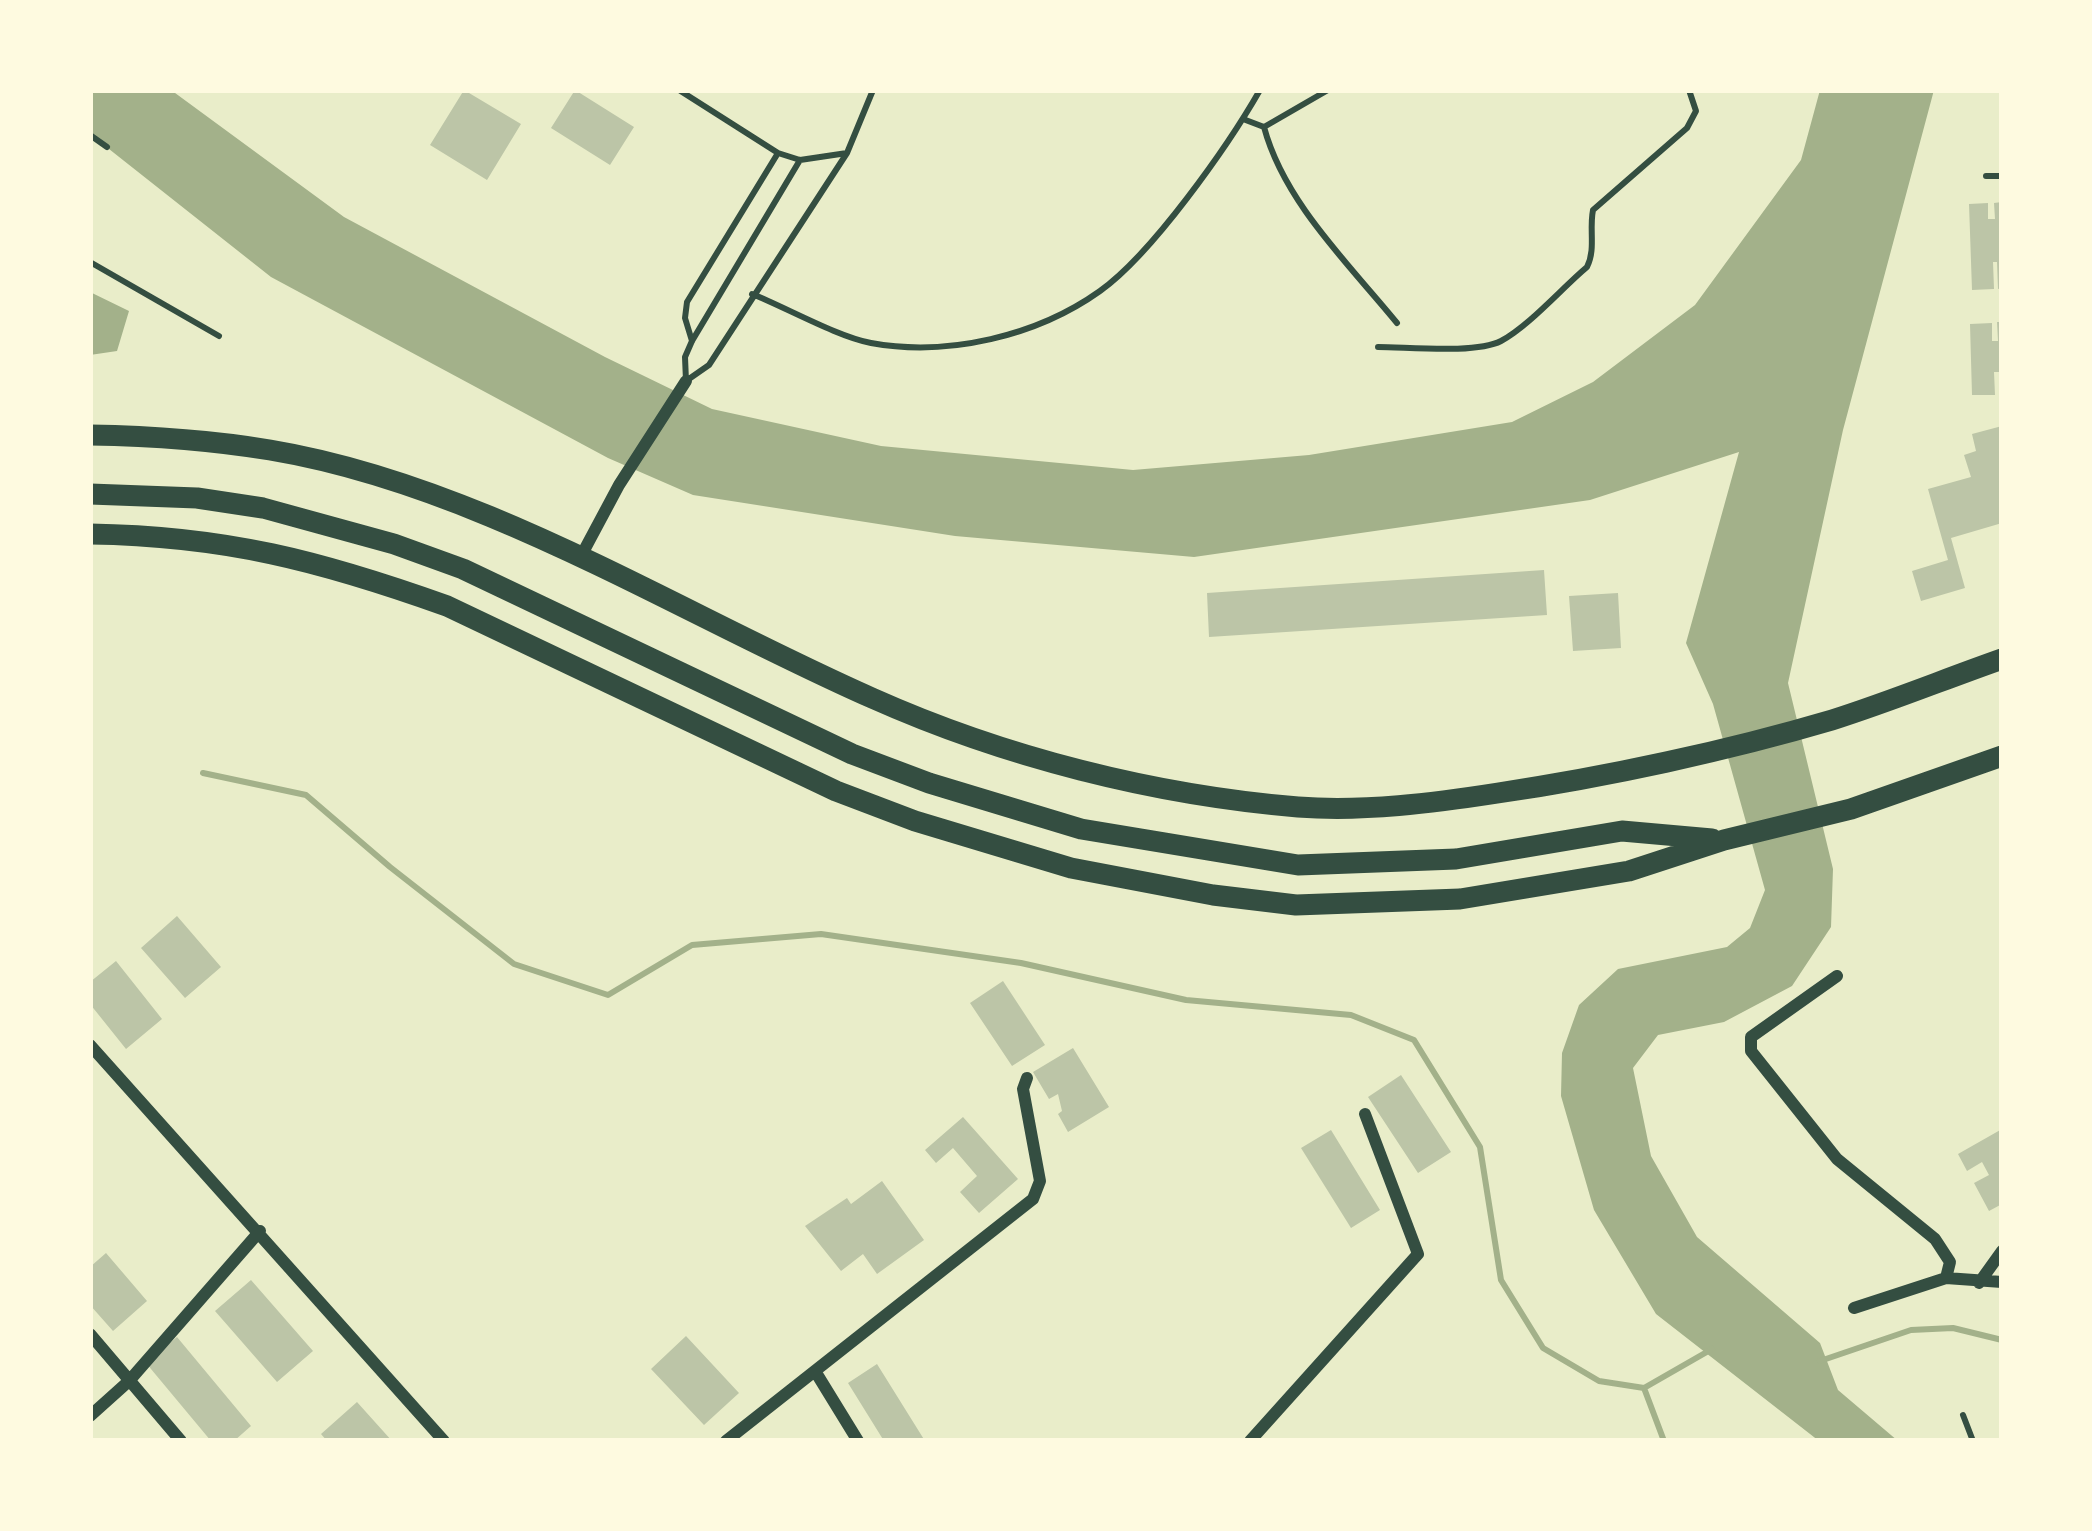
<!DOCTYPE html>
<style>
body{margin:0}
#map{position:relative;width:2092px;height:1531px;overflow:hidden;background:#e9edc9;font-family:Lato,sans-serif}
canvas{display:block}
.frame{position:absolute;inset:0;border:93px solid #fefae0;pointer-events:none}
</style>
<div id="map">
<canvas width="2092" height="1531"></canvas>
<div class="frame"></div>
</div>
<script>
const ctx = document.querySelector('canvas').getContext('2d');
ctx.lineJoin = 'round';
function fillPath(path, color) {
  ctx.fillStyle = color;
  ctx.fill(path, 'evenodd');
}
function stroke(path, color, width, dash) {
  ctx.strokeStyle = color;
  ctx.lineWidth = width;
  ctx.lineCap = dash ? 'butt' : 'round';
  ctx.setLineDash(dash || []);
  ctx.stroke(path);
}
fillPath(new Path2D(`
 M 90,90 L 171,90 L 344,217 L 605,357 L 712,409 L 881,446 L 1133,470 L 1309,455 L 1512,422 L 1593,382 L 1695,305 L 1801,160 L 1820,90 L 1934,90 L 1843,430 L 1788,683 L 1833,869 L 1831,927 L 1792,986 L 1724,1022 L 1658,1035 L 1633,1068 L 1651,1156 L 1697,1237 L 1820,1343 L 1838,1390 L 1898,1441 L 1819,1441 L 1656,1314 L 1594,1210 L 1561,1096 L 1562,1053 L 1579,1005 L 1618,969 L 1727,947 L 1750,928 L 1765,890 L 1713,704 L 1686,643 L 1739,452 L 1590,500 L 1194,557 L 955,536 L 693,495 L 608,458 L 271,277 L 90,134 Z
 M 90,292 L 129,311 L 117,351 L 90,355 Z`), '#a3b18a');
stroke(new Path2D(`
 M 203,773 L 306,795 L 390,867 L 514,964 L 608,995 L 692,945 L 821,934 L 1021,963 L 1186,1000 L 1351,1015 L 1414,1040 L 1480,1147 L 1501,1280 L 1543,1348 L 1599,1381 L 1644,1388 L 1712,1349
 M 1820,1361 L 1911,1330 L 1953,1328 L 2002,1340
 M 1644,1388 L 1664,1441`), '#a3b18a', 6);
fillPath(new Path2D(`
 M 464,90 L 521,124 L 487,180 L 430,145 Z
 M 575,90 L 634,127 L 610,165 L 551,128 Z
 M 2002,202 L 2002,288 L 1998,289 L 1997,262 L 1993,262 L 1994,289 L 1972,290 L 1969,204 L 1988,203 L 1988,219 L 1995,219 L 1994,203 Z
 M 1997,322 L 2002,322 L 2002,372 L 1994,372 L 1995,395 L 1972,395 L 1970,324 L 1992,323 L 1992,341 L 1998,341 Z
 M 2002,426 L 2002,523 L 1951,538 L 1965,588 L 1921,601 L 1912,571 L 1948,560 L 1928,489 L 1971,477 L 1964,455 L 1976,451 L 1972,434 Z
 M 1544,570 L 1547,615 L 1209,637 L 1207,593 Z
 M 1618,593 L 1621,648 L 1573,651 L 1569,596 Z
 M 177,916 L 221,967 L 185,998 L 141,948 Z
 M 116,961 L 162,1019 L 126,1049 L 90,1004 L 90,982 Z
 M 1003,981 L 1045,1045 L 1012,1066 L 970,1003 Z
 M 1073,1048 L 1109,1107 L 1068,1132 L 1058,1114 L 1062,1111 L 1058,1094 L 1049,1099 L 1033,1072 Z
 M 1401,1075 L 1451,1152 L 1418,1173 L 1368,1097 Z
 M 963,1117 L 1018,1179 L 979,1213 L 960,1192 L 977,1176 L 953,1148 L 936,1163 L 925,1150 Z
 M 2002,1129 L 2002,1204 L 1989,1211 L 1974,1183 L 1989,1175 L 1982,1162 L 1967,1171 L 1958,1154 Z
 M 1331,1130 L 1380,1210 L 1351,1228 L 1301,1148 Z
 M 882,1181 L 924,1240 L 877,1274 L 863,1254 L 841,1271 L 805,1226 L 847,1198 L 851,1204 Z
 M 106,1253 L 147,1301 L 113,1331 L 90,1305 L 90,1267 Z
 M 251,1280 L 313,1351 L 277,1382 L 215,1311 Z
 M 686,1336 L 739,1393 L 704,1425 L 651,1369 Z
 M 177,1337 L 251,1426 L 234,1441 L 211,1441 L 146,1363 Z
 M 877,1364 L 925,1441 L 884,1441 L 848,1383 Z
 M 357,1402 L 392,1441 L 327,1441 L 321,1434 Z`), '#bcc5a7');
stroke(new Path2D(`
 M 679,90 L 778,153 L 800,160 L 847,153
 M 1243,119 L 1264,127 C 1284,202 1349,264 1397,323
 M 1264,127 L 1328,90
 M 90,135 L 107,147
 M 800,160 L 692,341 L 685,357 L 686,381 L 709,365 L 847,153 L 873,90
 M 1986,176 L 2002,176
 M 90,262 L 219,336
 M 752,294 C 785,307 838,337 871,343 C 948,357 1037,336 1100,291 C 1152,254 1228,146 1260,90
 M 692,341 L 685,318 L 687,302 L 778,153
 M 1378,347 C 1408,347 1476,354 1501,341 C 1529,326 1562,288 1587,267 C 1596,249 1589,230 1593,210 L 1687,128 L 1696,111 L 1689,90
 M 1963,1415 L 1973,1441`), '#344e41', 6);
stroke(new Path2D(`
 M 580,558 L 619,485 L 686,381
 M 1837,976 L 1751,1037 L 1751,1051 L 1837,1159 L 1935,1239 L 1950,1262 L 1946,1278
 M 90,1045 L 444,1441
 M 1979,1283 L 2002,1251
 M 1854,1308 L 1946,1278 L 2002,1282
 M 90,1334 L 181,1441
 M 815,1371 L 858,1441
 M 90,1416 L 129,1381 L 260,1231
 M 726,1441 L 1033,1199 L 1040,1181 L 1023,1089 L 1027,1078
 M 1250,1441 L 1418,1254 L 1365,1114`), '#344e41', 12);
stroke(new Path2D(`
 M 90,435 C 150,436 210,440 270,450 C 480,485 679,613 872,698 C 1004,757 1154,795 1298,807 C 1364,812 1434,803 1498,793 C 1606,777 1727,751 1832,720 C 1889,702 1945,679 2002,659
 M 90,494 L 197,498 L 263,508 L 394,544 L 463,569 L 852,754 L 929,783 L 1081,829 L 1298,865 L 1456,859 L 1622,831 L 1712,839
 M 90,534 C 225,536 321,561 447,606 L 836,791 L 915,821 L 1071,868 L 1213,895 L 1296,905 L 1460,899 L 1629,871 L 1724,840 L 1851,809 L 2002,756`), '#344e41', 21);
</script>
